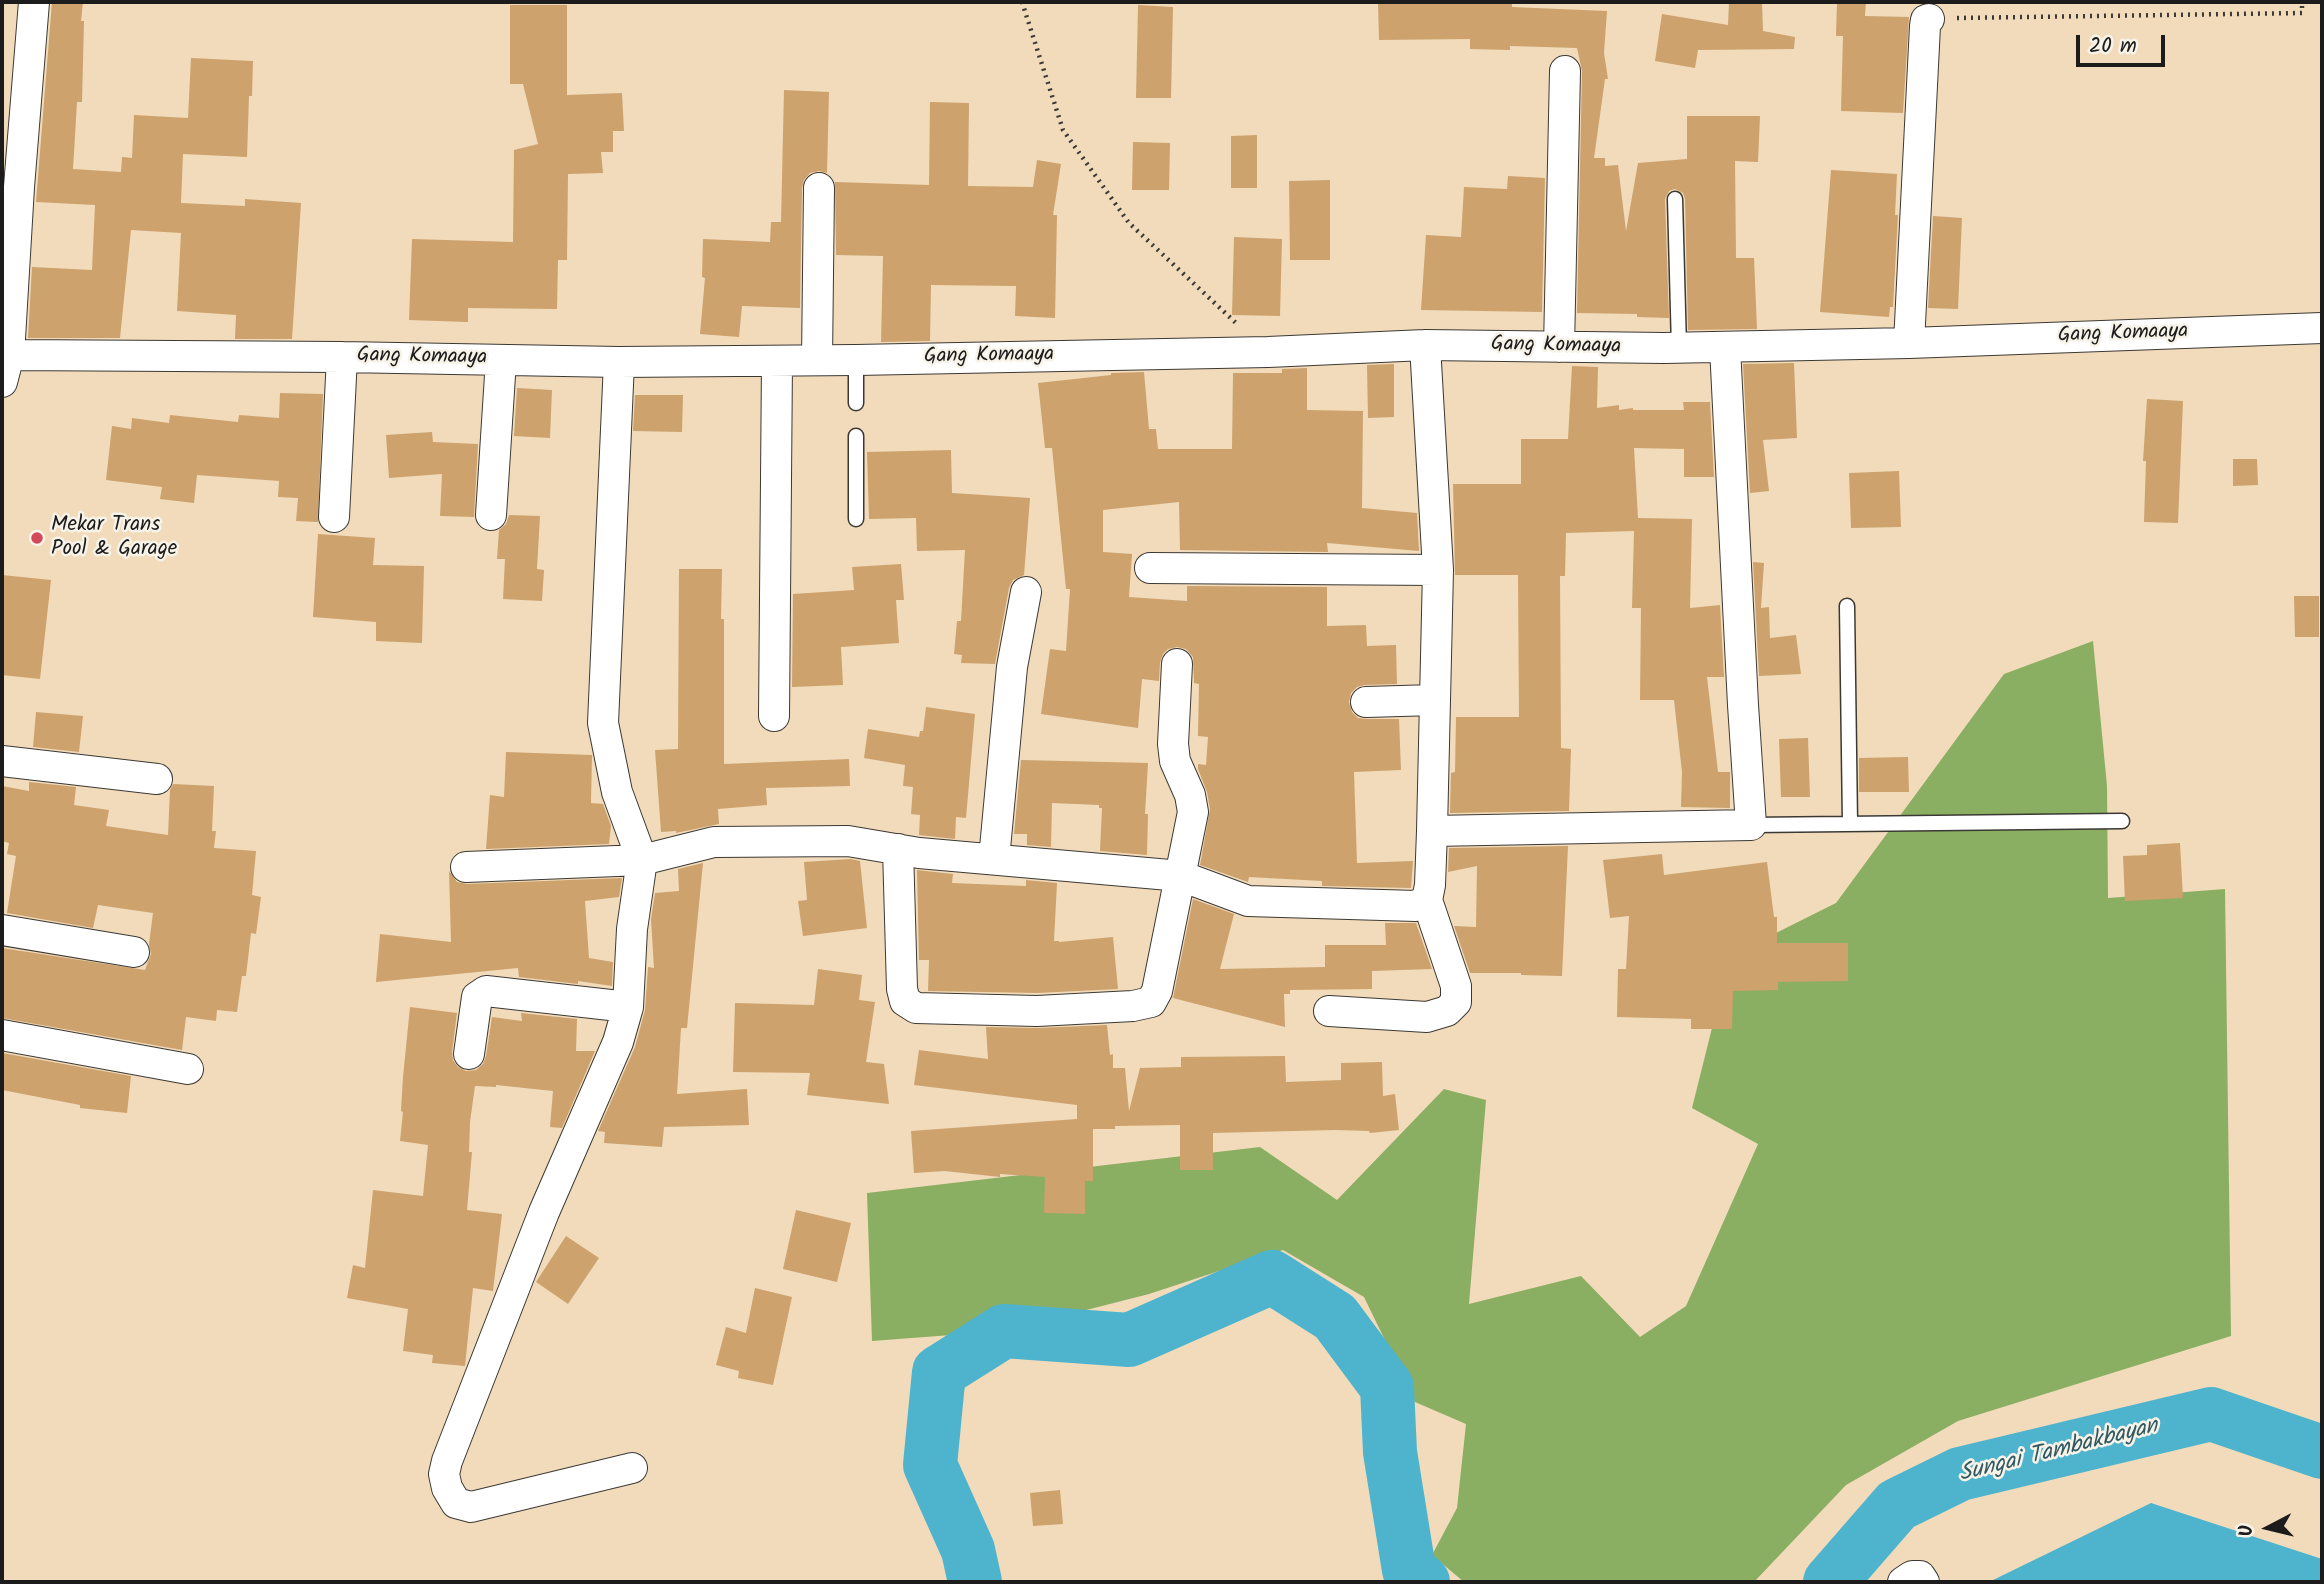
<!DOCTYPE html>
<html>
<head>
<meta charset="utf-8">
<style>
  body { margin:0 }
  #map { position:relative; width:2324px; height:1584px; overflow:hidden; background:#f1dbbb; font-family:Kalam,sans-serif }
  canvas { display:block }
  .frame { position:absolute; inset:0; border:4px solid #1c1c1c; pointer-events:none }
  .north { position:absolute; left:2233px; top:1493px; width:70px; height:70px; -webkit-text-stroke:5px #f7f3e8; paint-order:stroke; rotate:263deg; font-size:19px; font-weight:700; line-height:28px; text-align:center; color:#1c1c1c }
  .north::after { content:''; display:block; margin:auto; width:24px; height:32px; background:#1c1c1c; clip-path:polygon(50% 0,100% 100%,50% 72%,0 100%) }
  .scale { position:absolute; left:2076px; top:35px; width:89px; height:32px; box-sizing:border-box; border:4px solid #1c1c1c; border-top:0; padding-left:9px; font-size:21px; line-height:24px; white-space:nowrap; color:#1c1c1c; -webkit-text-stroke:5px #f7f3e8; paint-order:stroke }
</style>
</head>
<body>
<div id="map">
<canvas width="2324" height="1584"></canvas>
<div class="frame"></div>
<div class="north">U</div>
<div class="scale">20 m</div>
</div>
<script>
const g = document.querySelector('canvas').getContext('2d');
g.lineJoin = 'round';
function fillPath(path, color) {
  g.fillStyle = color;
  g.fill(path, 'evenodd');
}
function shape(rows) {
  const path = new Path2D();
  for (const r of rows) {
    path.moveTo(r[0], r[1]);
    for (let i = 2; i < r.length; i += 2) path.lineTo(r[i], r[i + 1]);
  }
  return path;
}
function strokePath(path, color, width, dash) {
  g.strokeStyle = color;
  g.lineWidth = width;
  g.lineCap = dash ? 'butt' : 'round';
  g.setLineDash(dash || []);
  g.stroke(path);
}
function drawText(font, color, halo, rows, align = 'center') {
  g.font = font + ' Kalam,sans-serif';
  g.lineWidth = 5;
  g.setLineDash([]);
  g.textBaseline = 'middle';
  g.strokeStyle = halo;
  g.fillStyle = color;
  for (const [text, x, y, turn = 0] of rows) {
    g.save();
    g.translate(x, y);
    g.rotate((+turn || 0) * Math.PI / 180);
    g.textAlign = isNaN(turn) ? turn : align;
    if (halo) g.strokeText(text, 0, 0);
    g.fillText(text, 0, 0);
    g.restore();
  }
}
fillPath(shape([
  [2093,641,2107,786,2108,898,2225,889,2231,1336,1958,1421,1846,1485,1754,1582,1464,1582,1432,1555,1457,1508,1466,1424,1415,1402,1364,1297,1283,1250,1149,1294,1004,1331,872,1341,867,1193,1260,1147,1337,1200,1444,1089,1486,1100,1469,1304,1581,1276,1640,1337,1686,1306,1758,1144,1692,1108,1730,956,1836,903,2004,674]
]), '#8aae62');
fillPath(shape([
  [2151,1503,2322,1559,2322,1582,1993,1582,1993,1580]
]), '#4eb4cd');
strokePath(shape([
  [975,1582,968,1550,930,1465,939,1372,1004,1331,1129,1340,1272,1277,1335,1317,1387,1387,1390,1452,1409,1570,1423,1582],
  [1830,1582,1897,1505,1960,1474,2211,1414,2322,1452]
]), '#4eb4cd', 54);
fillPath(shape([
  [52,2,83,2,81,21,84,21,82,102,77,102,73,169,121,172,122,157,132,158,134,115,188,118,191,58,253,61,252,96,249,96,247,157,183,154,181,203,245,206,245,199,301,203,292,339,235,339,236,315,177,311,181,233,131,230,120,338,28,338,32,267,92,270,95,205,36,202],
  [1378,2,1512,2,1512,7,1607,11,1604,53,1608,79,1605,79,1594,158,1605,158,1605,166,1618,165,1626,231,1638,163,1687,159,1687,116,1760,116,1758,162,1735,161,1736,258,1754,258,1757,329,1688,330,1685,199,1683,193,1675,189,1669,191,1665,199,1669,318,1637,317,1637,314,1577,313,1582,71,1577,48,1510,46,1510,50,1470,49,1470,39,1379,40],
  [1729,2,1762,2,1763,31,1795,37,1794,49,1698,50,1695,68,1655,61,1662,14,1728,25],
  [1837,2,1866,2,1865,16,1909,17,1903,113,1841,111,1843,36,1836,36],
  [510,5,567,5,567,95,622,93,624,131,613,131,613,152,601,152,603,173,568,174,567,260,558,260,557,309,468,308,468,322,409,320,412,239,513,242,514,150,538,144,523,84,510,84],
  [1138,5,1173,7,1171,98,1136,98],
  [784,90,829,92,827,173,819,171,810,173,804,180,802,188,800,308,742,306,739,337,700,334,705,278,702,277,703,239,770,242,771,222,781,222],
  [930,102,969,103,968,186,1033,187,1037,160,1061,164,1053,215,1057,215,1055,318,1015,316,1016,286,931,285,930,341,881,342,883,256,836,255,835,182,929,185],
  [1257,135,1257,188,1231,188,1231,136],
  [1133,142,1170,143,1169,190,1132,190],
  [1831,170,1897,174,1895,215,1898,215,1893,307,1890,307,1889,317,1820,312],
  [1508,176,1545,178,1542,312,1421,310,1426,235,1461,237,1464,187,1507,189],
  [1330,180,1330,260,1290,260,1289,181],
  [1933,216,1962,218,1958,309,1928,308],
  [1234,237,1282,239,1280,316,1232,315],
  [1794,363,1797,438,1763,440,1769,491,1750,493,1743,364],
  [1394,364,1394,417,1368,418,1367,365],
  [1572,366,1598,367,1597,408,1619,405,1619,410,1633,408,1633,410,1684,410,1683,402,1710,402,1714,477,1684,477,1684,449,1634,448,1638,518,1692,519,1690,608,1720,605,1724,677,1707,677,1718,772,1730,772,1730,808,1681,807,1682,772,1674,700,1640,700,1641,608,1632,608,1634,531,1566,533,1565,576,1560,576,1561,748,1571,749,1569,811,1450,813,1451,773,1455,772,1456,717,1519,717,1518,575,1455,575,1453,484,1521,484,1521,439,1568,439],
  [1307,368,1307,410,1363,411,1362,508,1417,513,1419,551,1327,543,1328,552,1180,550,1179,502,1103,510,1103,552,1132,554,1129,597,1187,601,1187,586,1327,587,1327,626,1366,625,1367,646,1396,645,1397,684,1365,685,1357,687,1351,693,1349,702,1352,712,1358,718,1367,719,1399,719,1401,770,1354,772,1357,863,1413,861,1411,888,1322,886,1322,881,1249,877,1248,882,1200,865,1210,809,1207,792,1198,769,1198,764,1206,765,1208,737,1198,736,1199,684,1194,683,1193,657,1186,649,1177,647,1168,649,1163,654,1160,663,1159,681,1142,679,1138,728,1041,714,1050,649,1066,651,1070,589,1066,589,1052,448,1045,448,1038,383,1111,375,1111,373,1144,372,1149,429,1156,429,1158,449,1232,449,1233,373,1282,373,1282,369],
  [517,388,552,390,550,438,514,436],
  [280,393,323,394,318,522,296,521,298,498,278,497,279,481,197,475,194,503,160,499,162,487,106,480,112,426,131,429,132,418,169,423,170,415,238,422,239,415,279,418],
  [635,395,683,395,682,432,633,431],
  [2147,399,2183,401,2178,523,2144,522,2146,461,2143,461],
  [432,432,433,442,478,444,474,517,440,516,442,474,389,478,386,435],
  [951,450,952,493,1030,498,1024,575,1013,580,1009,588,995,664,961,663,962,655,954,654,957,621,961,621,965,550,917,551,916,518,869,519,867,452],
  [2233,459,2257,459,2258,485,2233,486],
  [1899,471,1901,527,1851,528,1849,473],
  [509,515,540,516,537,569,544,570,542,601,503,599,505,559,497,559,499,530,506,524],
  [318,534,375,538,373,565,424,566,422,643,376,641,376,622,313,617],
  [1753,562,1764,563,1761,608,1769,607,1770,638,1796,635,1801,674,1759,676],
  [901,564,904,600,896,600,899,643,841,647,843,685,792,687,793,594,854,590,852,567],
  [679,569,722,569,721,619,724,619,724,764,849,759,850,786,766,788,767,805,718,809,719,824,676,833,676,831,661,832,655,750,678,749],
  [2,575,51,580,40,679,2,675],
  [2294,596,2319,596,2319,637,2295,637],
  [926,707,975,714,966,818,956,817,955,839,919,835,920,815,911,814,913,787,903,786,905,765,864,758,868,729,919,737,920,731,923,731],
  [36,712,83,716,79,752,33,747],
  [1808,738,1810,797,1781,797,1779,739],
  [506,752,592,755,591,803,603,804,611,826,609,844,486,849,490,795,504,797],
  [1908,757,1909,792,1859,792,1859,758],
  [1021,760,1148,763,1145,814,1148,814,1147,855,1100,851,1102,808,1099,808,1099,805,1052,803,1051,847,1027,845,1027,834,1014,834],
  [29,782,76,787,74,805,109,810,106,826,168,835,170,790,173,784,214,786,212,831,216,831,214,848,256,851,252,895,261,897,256,934,251,933,246,976,242,976,237,1012,217,1010,216,1021,186,1017,182,1050,2,1018,2,948,145,970,151,954,149,944,153,913,98,905,93,928,7,913,16,856,7,854,9,843,2,841,2,786,29,791],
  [2180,843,2183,898,2125,901,2123,856,2147,855,2147,845],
  [1568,846,1562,976,1521,975,1521,973,1470,973,1454,926,1476,927,1477,866,1448,872,1449,848],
  [1662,854,1664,875,1767,862,1774,917,1777,917,1777,943,1848,943,1848,981,1778,982,1778,990,1733,991,1732,1029,1691,1029,1691,1019,1617,1017,1618,969,1626,969,1629,916,1610,918,1603,860],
  [851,859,860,861,867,928,803,936,798,901,807,900,804,862],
  [703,863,687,1028,681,1028,677,1094,747,1089,749,1125,664,1127,662,1147,604,1143,605,1132,598,1131,635,1047,645,1010,648,967,654,968,651,919,655,893,679,891,678,869],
  [917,870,953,874,952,883,1026,886,1026,880,1057,883,1054,941,1059,941,1059,942,1113,937,1118,989,1037,993,928,991,929,960,919,960],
  [449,871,457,882,467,884,622,878,619,897,585,901,589,958,613,962,612,986,578,981,578,984,519,977,518,968,376,982,380,934,451,942],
  [1193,899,1234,914,1220,969,1325,967,1325,945,1386,945,1385,923,1416,923,1432,969,1372,971,1372,989,1290,990,1290,994,1284,994,1285,1027,1173,998],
  [818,969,862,975,859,1000,875,1002,866,1062,884,1064,889,1104,807,1095,810,1073,733,1072,735,1003,814,1005],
  [410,1007,457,1013,452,1052,453,1060,458,1067,466,1071,476,1070,483,1064,486,1056,492,1017,522,1021,521,1013,577,1019,576,1051,595,1051,562,1128,550,1127,553,1091,496,1085,496,1087,475,1086,470,1122,469,1152,472,1152,467,1210,502,1214,493,1291,473,1288,465,1366,432,1363,433,1355,403,1351,408,1309,347,1298,353,1265,365,1268,373,1190,423,1196,428,1145,400,1141,403,1112,401,1111,403,1077],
  [1107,1025,1110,1055,1113,1054,1113,1068,1125,1068,1129,1111,1140,1068,1181,1067,1181,1057,1285,1056,1286,1082,1341,1080,1341,1063,1382,1062,1383,1096,1395,1094,1399,1130,1370,1133,1369,1131,1335,1130,1213,1133,1213,1170,1180,1170,1180,1125,1115,1126,1115,1129,1093,1129,1093,1181,1085,1181,1085,1214,1044,1213,1045,1177,1000,1174,1000,1177,945,1171,914,1173,911,1131,1077,1119,1077,1105,914,1085,919,1050,988,1059,986,1027,1038,1028],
  [2,1053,131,1076,127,1113,80,1108,80,1105,2,1090],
  [796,1210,851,1223,837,1282,783,1269],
  [566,1236,599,1258,568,1304,536,1282],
  [755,1288,792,1297,773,1385,738,1378,739,1371,716,1365,726,1327,746,1333],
  [1060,1490,1063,1524,1033,1526,1030,1493]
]), '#cda26d');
const lane = shape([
  [1675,199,1679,348],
  [856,360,856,403],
  [856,519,856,436],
  [1847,606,1850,824],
  [1751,825,2122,821]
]);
const street = shape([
  [1909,343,1925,26,1926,20,1929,19],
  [1559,347,1565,71],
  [9,355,342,357,619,362,856,360,1268,352,1425,345,1664,348,1909,343,2322,328],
  [817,360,819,188],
  [2,382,9,355,19,187,34,2],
  [491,515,501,360],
  [334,517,342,357],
  [1150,568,1438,570],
  [1366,702,1435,700],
  [774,716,777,361],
  [2,761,157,779],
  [1432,831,1751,825,1743,705,1725,347],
  [898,849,902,989,905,1001,916,1008,1037,1011,1133,1006,1151,1002,1157,991,1193,812,1190,795,1175,761,1173,744,1177,664],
  [994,859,1012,667,1026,592],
  [466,867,642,860,617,792,603,723,619,362],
  [2,930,134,952],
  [1329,1011,1427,1017,1447,1011,1456,1002,1456,986,1427,900],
  [2,1035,188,1069],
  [469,1054,477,997,486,991,628,1007],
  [632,1468,471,1507,456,1503,447,1488,444,1474,447,1461,544,1212,618,1042,628,1007,632,929,642,860,714,842,848,841,919,853,1181,876,1248,901,1416,906,1427,900,1430,885,1432,831,1438,570,1425,345],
  [1903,1582,1912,1576,1920,1576,1924,1582]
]);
strokePath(lane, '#3c3934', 17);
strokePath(street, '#3c3934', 32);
strokePath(shape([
  [1022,2,1063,130,1129,223,1236,323],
  [1957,18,2302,13,2302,2]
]), '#3c3934', 4.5, [2, 5]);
strokePath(lane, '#fff', 14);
strokePath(street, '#fff', 30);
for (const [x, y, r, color] of [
  [37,538,7,"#d1495b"]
]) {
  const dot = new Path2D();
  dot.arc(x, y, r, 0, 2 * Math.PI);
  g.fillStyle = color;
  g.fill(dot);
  strokePath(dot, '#f7f3e8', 2.5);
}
drawText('21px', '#1c1c1c', '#f7f3e8', [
  ["Gang Komaaya",2123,335,-2],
  ["Gang Komaaya",1556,347,1],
  ["Gang Komaaya",989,357,-1],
  ["Gang Komaaya",422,358,1]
]);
drawText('21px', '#1c1c1c', '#f7f3e8', [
  ["Mekar Trans",51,526],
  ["Pool & Garage",51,550]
], 'left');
drawText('italic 23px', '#305963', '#f7f3e8', [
  ["Sungai Tambakbayan",2059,1452,-14]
]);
</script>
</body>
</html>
